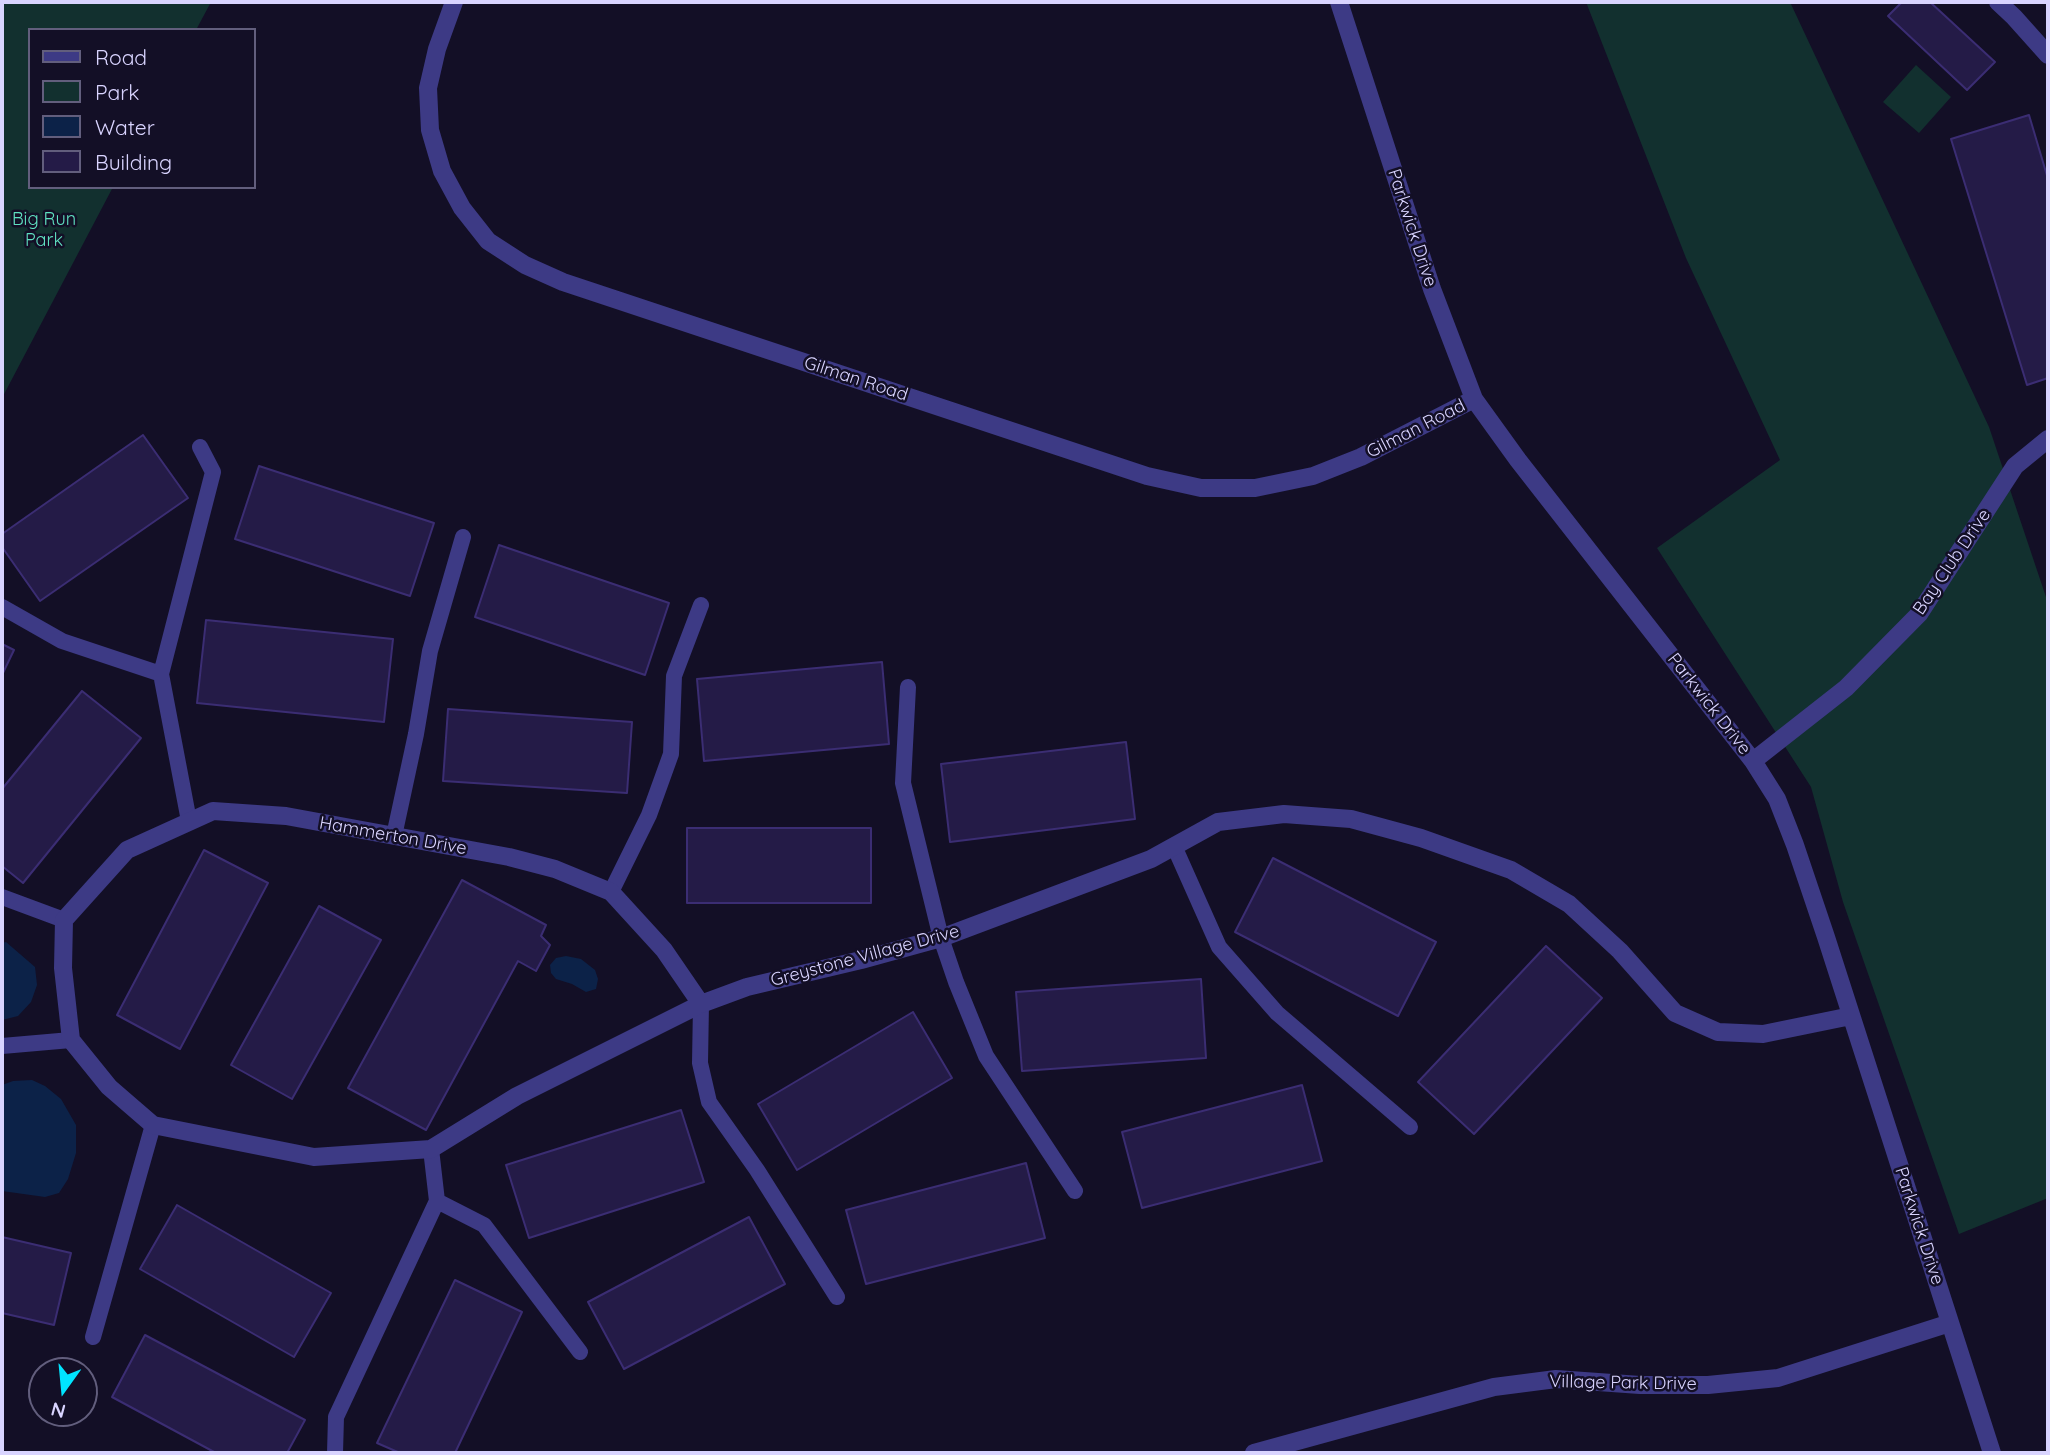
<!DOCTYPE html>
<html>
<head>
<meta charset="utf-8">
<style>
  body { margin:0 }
  #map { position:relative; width:2050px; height:1455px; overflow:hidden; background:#130f26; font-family:Quicksand,sans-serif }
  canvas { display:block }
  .frame { position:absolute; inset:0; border:4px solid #d9d4ff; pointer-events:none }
  .legend { position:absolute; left:28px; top:28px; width:228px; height:161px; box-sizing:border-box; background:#130f26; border:2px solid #625e7d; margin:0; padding:9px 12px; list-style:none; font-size:21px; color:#d9d4ff }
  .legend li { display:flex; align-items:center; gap:14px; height:35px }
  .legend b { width:35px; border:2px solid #625e7d }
  .north { position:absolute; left:28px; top:1357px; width:70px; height:70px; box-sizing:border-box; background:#130f26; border:2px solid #625e7d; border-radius:50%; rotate:195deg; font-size:19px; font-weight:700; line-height:28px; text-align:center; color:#d9d4ff }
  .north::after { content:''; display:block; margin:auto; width:24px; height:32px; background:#00e5ff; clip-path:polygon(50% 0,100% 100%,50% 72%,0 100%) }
</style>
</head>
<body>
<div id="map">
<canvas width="2050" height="1455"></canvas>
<div class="frame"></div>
<ul class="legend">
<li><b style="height:9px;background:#3d3a85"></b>Road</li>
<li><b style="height:19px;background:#12302f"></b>Park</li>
<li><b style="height:19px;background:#0c2248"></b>Water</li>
<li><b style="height:19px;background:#241b47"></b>Building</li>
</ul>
<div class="north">N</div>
</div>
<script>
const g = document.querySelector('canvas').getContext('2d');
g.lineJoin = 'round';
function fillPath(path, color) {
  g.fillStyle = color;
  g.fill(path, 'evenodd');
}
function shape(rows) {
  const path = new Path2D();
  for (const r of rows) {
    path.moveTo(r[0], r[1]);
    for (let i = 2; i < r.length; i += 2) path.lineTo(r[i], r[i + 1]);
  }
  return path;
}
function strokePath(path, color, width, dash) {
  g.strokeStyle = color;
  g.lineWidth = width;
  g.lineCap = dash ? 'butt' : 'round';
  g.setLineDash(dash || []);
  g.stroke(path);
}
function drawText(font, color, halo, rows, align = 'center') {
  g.font = font + ' Quicksand,sans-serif';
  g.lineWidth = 5;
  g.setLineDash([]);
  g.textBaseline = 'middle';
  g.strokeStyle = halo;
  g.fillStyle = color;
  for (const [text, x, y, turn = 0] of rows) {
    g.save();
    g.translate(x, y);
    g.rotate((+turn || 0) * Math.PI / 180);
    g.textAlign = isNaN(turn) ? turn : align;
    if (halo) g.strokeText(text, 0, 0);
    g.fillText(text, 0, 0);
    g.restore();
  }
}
fillPath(shape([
  [2,2,211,2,196,30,30,30,30,187,113,187,2,398],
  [1586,2,1790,2,1989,427,2048,603,2048,1198,1959,1234,1843,902,1811,787,1657,548,1780,460,1686,258],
  [1916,65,1951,97,1919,133,1883,102]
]), '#12302f');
fillPath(shape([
  [6,942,35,967,37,985,31,1002,18,1016,2,1020,2,943],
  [566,956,581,959,595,970,598,979,596,989,586,992,572,984,556,979,551,973,550,965,556,958],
  [32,1080,45,1086,61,1099,76,1125,76,1153,68,1179,59,1193,45,1197,2,1191,2,1085,13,1081]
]), '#0c2248');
const building = shape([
  [1902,2,1930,2,1995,62,1967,90,1888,16,1902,2],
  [2029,115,2048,179,2048,378,2027,385,1951,139,2029,115],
  [143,435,188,498,40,601,2,547,2,534,143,435],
  [259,466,434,523,410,596,235,539,259,466],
  [499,545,669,603,645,675,475,617,499,545],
  [206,620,393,639,384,722,197,703,206,620],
  [2,644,14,650,2,675,2,644],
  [882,662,889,744,704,761,697,679,882,662],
  [82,691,141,738,23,883,2,866,2,789,82,691],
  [448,709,632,722,627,793,443,781,448,709],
  [1126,742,1135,819,950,842,941,764,1126,742],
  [687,828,871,828,871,903,687,903,687,828],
  [204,850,268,883,180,1049,117,1015,204,850],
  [1273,858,1436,942,1398,1016,1235,932,1273,858],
  [462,880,546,925,541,936,550,945,536,971,518,961,426,1130,348,1088,462,880],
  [319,906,381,940,292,1099,231,1065,319,906],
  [1546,946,1602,998,1474,1134,1418,1082,1546,946],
  [1201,979,1206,1058,1022,1071,1016,992,1201,979],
  [913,1012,952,1078,797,1170,758,1104,913,1012],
  [1302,1085,1322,1161,1142,1208,1122,1132,1302,1085],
  [681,1110,704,1182,529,1238,506,1165,681,1110],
  [1026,1163,1045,1238,866,1284,846,1210,1026,1163],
  [177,1205,331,1293,294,1357,140,1269,177,1205],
  [749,1217,785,1284,624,1369,588,1302,749,1217],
  [2,1237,71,1253,54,1325,2,1313,2,1237],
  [455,1280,522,1312,455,1453,400,1453,377,1443,455,1280],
  [145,1335,305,1420,287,1453,216,1453,112,1397,145,1335]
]);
fillPath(building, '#241b47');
strokePath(building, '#3b2d73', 2);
strokePath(shape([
  [2,607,62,641,161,674],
  [908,687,903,783,941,938,956,982,986,1056,1075,1191],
  [189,821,161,674,213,472,200,447],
  [394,836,416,734,430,651,463,537],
  [1174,846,1219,947,1277,1013,1410,1127],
  [611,892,649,815,671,754,674,676,701,605],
  [2,897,64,920],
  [701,1004,700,1063,709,1102,757,1170,837,1297],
  [2,1046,71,1040],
  [437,1201,484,1225,580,1352],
  [93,1337,153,1125],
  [335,1453,336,1417,437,1201,431,1149]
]), '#3d3a85', 16);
strokePath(shape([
  [454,2,437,49,428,88,430,130,442,171,462,208,488,241,525,265,563,282,1147,476,1201,488,1255,488,1313,476,1361,457,1474,399],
  [1339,2,1432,289,1474,399,1518,460,1753,761,1777,799,1795,845,1826,937,1992,1453],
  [1998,2,2014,17,2048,55],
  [1753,761,1846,688,1919,614,2015,466,2048,439],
  [701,1004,664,950,611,892,555,869,509,857,286,816,213,811,127,850,64,920,63,968,71,1040,109,1087,153,1125,314,1157,431,1149,517,1096,701,1004,747,987,861,960,941,938,1151,859,1218,822,1284,814,1351,819,1421,838,1511,870,1569,904,1620,951,1675,1013,1718,1032,1763,1034,1851,1016],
  [1254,1453,1494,1387,1556,1379,1640,1385,1708,1385,1778,1378,1950,1323]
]), '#3d3a85', 18);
drawText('18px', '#5fe0c0', '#130f26', [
  ["Big Run",44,220],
  ["Park",44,241]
]);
drawText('18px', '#d9d4ff', '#130f26', [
  ["Parkwick Drive",1412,228,72],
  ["Gilman Road",856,379,18],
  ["Gilman Road",1416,429,-27],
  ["Bay Club Drive",1952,562,-56],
  ["Parkwick Drive",1709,704,52],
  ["Hammerton Drive",393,836,10],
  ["Greystone Village Drive",865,956,-15],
  ["Parkwick Drive",1919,1226,72],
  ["Village Park Drive",1623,1383,1]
]);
</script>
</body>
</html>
